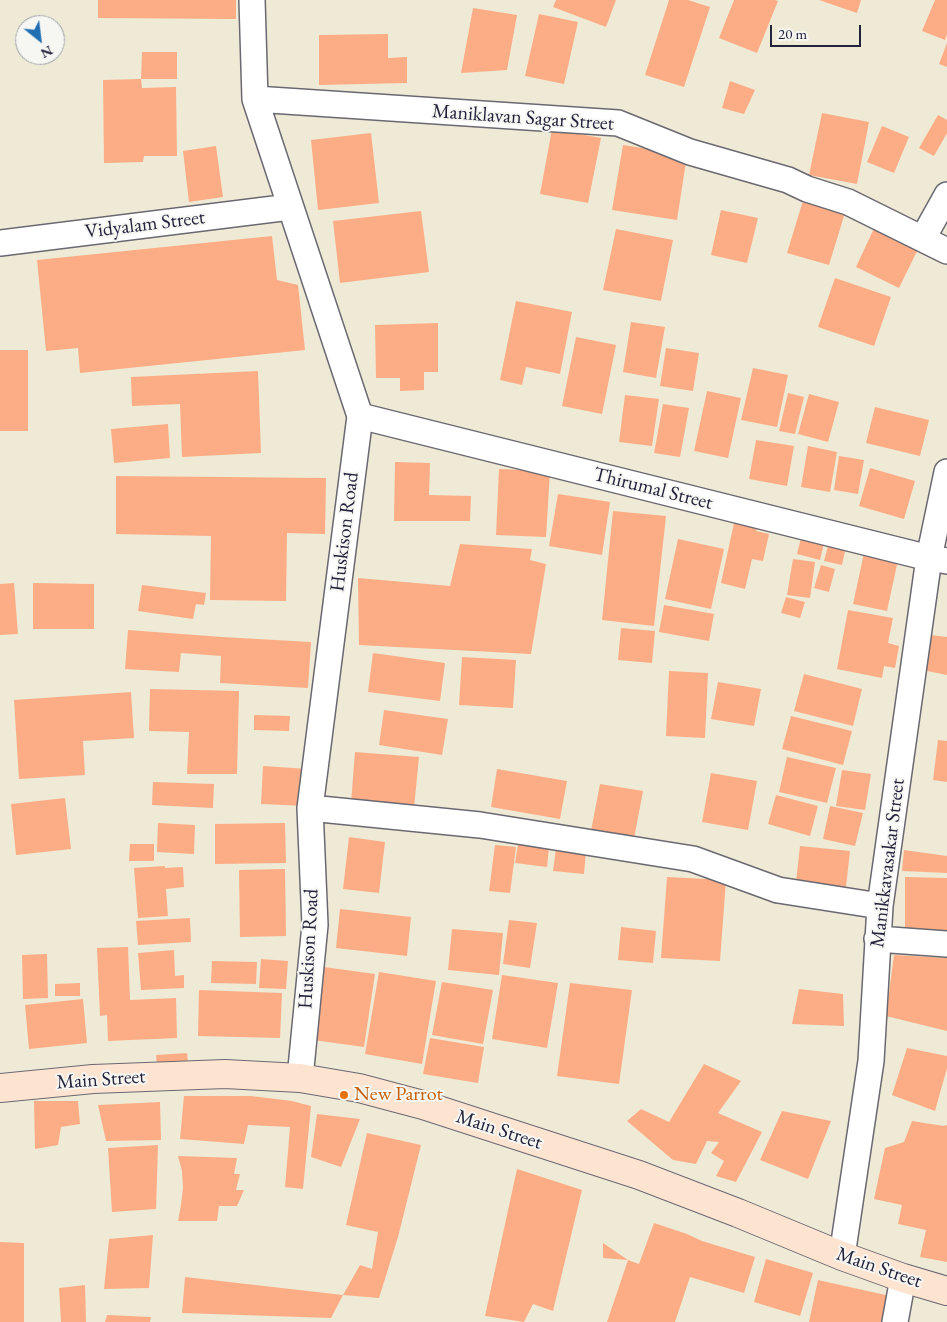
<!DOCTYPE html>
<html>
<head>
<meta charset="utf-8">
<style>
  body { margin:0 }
  #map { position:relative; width:947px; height:1322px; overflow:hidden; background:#efead6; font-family:"EB Garamond",serif }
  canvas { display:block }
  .north { position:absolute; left:15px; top:15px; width:50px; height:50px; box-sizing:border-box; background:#f6f6f2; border:1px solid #a1a1a9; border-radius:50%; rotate:151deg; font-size:14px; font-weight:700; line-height:20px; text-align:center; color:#22223b }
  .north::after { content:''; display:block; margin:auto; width:18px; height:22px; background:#1f6fb2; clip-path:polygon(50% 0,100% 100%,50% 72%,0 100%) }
  .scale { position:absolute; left:770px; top:25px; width:91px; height:22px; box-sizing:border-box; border:2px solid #22223b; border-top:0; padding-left:6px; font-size:15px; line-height:18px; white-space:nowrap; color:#22223b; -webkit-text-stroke:4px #f6f6f2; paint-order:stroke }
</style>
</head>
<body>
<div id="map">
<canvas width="947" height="1322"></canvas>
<div class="north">N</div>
<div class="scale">20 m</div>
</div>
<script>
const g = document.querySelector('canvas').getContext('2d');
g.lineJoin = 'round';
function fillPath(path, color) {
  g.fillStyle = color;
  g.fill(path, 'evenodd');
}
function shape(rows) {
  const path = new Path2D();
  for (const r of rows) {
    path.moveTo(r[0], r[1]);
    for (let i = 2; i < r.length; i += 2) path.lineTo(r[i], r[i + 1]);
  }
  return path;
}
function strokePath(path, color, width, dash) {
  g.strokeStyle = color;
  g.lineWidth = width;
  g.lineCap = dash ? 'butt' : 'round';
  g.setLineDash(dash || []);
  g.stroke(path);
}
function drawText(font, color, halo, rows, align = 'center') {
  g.font = font + ' "EB Garamond",serif';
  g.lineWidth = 4;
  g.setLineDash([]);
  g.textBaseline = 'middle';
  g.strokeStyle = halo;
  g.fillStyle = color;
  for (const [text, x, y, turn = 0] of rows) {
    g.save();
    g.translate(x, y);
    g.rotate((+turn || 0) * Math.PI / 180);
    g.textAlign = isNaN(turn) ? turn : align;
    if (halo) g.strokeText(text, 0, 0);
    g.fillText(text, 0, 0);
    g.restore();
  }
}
fillPath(shape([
  [98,0,236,0,236,19,98,18],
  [556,0,616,0,606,27,553,7],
  [669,0,688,0,710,7,684,87,645,75],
  [734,0,775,0,778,1,757,53,719,38],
  [819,0,861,0,857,13],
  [935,0,947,0,947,34,945,40,922,31],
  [473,8,517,15,507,70,461,73],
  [539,14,578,22,564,84,525,76],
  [388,34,388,58,407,57,407,83,319,85,319,35],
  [947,43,947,67,939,64],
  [142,52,177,52,177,79,141,79],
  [141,79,142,88,176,87,177,156,144,156,143,162,104,163,103,80],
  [730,81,755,90,744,114,722,108],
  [822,113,869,122,857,184,809,175],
  [938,115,947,120,947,133,934,156,919,148],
  [882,126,909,137,894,173,867,162],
  [552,129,601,138,588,203,540,194],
  [371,133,379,203,318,210,311,140],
  [623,145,687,155,677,220,612,210],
  [216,146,223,197,189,202,183,151],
  [805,194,847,206,829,265,787,253],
  [721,210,758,218,747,263,711,255],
  [421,211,429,272,340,283,333,221],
  [877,222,921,243,899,288,856,267],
  [616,229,673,240,661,301,603,290],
  [272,236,277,280,298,285,305,350,80,373,78,348,46,351,37,260],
  [835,278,891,297,874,346,818,327],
  [516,301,572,312,560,374,526,367,522,385,500,380],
  [631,322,665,327,656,378,623,372],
  [438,323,438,372,424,372,424,390,400,391,400,378,376,378,375,325],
  [576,337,616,345,602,414,562,406],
  [666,348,699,353,693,391,660,386],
  [0,350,28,350,28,431,0,431],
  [753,368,788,375,777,427,741,420],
  [258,371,261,453,182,457,180,404,132,406,131,377],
  [707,391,741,398,728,458,694,451],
  [788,393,804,397,795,434,779,431],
  [809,394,839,402,828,442,798,434],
  [625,395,659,399,652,446,619,442],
  [663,404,689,408,680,457,654,453],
  [875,407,929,420,920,456,866,443],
  [168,424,170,458,114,463,111,429],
  [756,440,794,446,787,486,749,479],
  [808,446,837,452,830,492,801,487],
  [839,456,864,460,858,494,834,490],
  [395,462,430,463,429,495,471,496,470,521,394,521],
  [870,468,915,481,904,519,859,506],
  [499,469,550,471,546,537,496,535],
  [116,476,326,478,325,534,287,533,286,601,210,600,211,536,116,534],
  [558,494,610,502,602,555,549,546],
  [613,511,666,516,654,626,602,620],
  [734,523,757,528,756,531,769,534,763,561,752,559,745,589,721,583],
  [803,530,826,535,820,560,797,554],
  [830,538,847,542,842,565,824,561],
  [678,539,724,549,711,609,665,599],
  [460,544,532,549,530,560,546,564,531,654,359,645,358,578,450,586],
  [864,553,898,560,887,611,853,604],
  [793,559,815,562,810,598,787,595],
  [821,565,835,569,829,592,814,588],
  [14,583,18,634,0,635,0,584],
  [33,583,94,584,94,629,33,629],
  [142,585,206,593,204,605,196,604,193,619,138,611],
  [786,597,805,602,800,618,781,613],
  [664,605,714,614,709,641,659,632],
  [848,610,893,618,888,643,899,646,895,668,884,666,882,678,837,669],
  [621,628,655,631,652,663,618,660],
  [128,630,222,637,311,642,308,688,220,683,221,656,181,653,179,672,125,669],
  [923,634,947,637,947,675,917,669],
  [373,653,445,663,440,701,368,692],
  [462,657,516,660,513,708,459,705],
  [669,671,708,673,705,738,666,736],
  [804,674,862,689,853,726,794,711],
  [718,682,761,689,754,726,711,719],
  [150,689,239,691,237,774,187,774,189,732,149,731],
  [131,692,134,738,83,741,85,775,19,779,14,700],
  [384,710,448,719,442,755,379,745],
  [254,715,290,716,289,731,254,730],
  [791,716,852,731,843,765,782,749],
  [938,740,947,741,947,782,933,780],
  [355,752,419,757,414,808,351,803],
  [787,757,836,768,827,803,779,792],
  [263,766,308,769,306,806,261,804],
  [497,769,567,781,560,819,491,807],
  [842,770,871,774,865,810,836,806],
  [711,773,757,781,748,830,702,822],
  [153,782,214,784,213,808,152,805],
  [600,784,643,791,633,844,590,836],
  [776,795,818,806,810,836,768,824],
  [65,798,71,849,16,855,11,804],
  [830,806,863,813,855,846,823,839],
  [158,823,195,825,194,854,157,852],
  [285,823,286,863,215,864,215,824],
  [349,837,385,842,379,893,343,889],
  [130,844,154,844,154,861,129,861],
  [518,844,549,847,547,867,515,863],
  [495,845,516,847,510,893,489,891],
  [800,846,850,851,846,887,796,882],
  [556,848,586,851,584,874,553,871],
  [904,850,947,856,947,873,902,871],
  [165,866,165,868,183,867,184,887,166,889,168,916,138,918,134,868],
  [285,869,286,936,240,937,239,870],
  [667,877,726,880,720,961,661,958],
  [905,877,947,878,947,934,905,934],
  [340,909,411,917,407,956,336,948],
  [190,918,191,942,138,945,136,921],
  [509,920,537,923,530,968,503,964],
  [621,927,656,931,653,963,618,960],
  [452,929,503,933,499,975,448,970],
  [128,947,130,1000,176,998,177,1038,108,1041,107,1015,100,1016,97,948],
  [174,950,175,976,184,975,184,988,141,990,138,953],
  [47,954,48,998,23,999,22,955],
  [894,955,947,958,947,1031,886,1016],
  [261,959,288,961,286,989,259,988],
  [212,961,257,962,256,984,211,983],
  [324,967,375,974,364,1047,313,1040],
  [379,972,436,981,422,1064,365,1054],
  [502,975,558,983,547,1048,492,1039],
  [442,982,493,990,483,1044,432,1035],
  [80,983,80,996,55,996,55,984],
  [570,983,632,990,619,1084,557,1076],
  [799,989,843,994,844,1026,792,1024],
  [199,990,282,993,280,1038,198,1036],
  [83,999,87,1043,29,1049,25,1005],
  [430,1038,484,1047,478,1083,423,1074],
  [907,1048,947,1056,947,1068,935,1111,892,1095],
  [187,1053,188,1063,157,1065,156,1055],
  [704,1064,741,1081,718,1113,762,1132,736,1182,716,1176,724,1161,711,1153,719,1142,707,1141,696,1164,673,1160,627,1121,641,1109,669,1122],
  [184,1096,251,1096,292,1101,311,1106,303,1189,285,1187,290,1127,248,1125,244,1144,180,1139],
  [34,1101,78,1101,80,1124,61,1127,58,1145,35,1149],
  [160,1102,161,1140,106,1141,98,1105],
  [782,1111,831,1121,808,1179,760,1160],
  [317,1114,360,1119,341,1167,311,1157],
  [912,1121,944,1126,947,1125,947,1262,920,1257,926,1230,898,1224,902,1205,874,1199,885,1148,904,1142],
  [367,1133,421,1145,398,1237,379,1298,343,1295,360,1265,372,1269,378,1232,346,1225],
  [158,1145,156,1209,112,1212,108,1148],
  [178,1156,237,1158,234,1174,240,1174,236,1190,244,1190,237,1206,219,1206,217,1221,178,1221,181,1205,183,1188,182,1171],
  [517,1169,582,1190,553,1311,533,1304,524,1322,485,1316],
  [654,1223,687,1234,702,1241,755,1257,744,1293,690,1277,675,1322,607,1322,628,1260,603,1258,603,1243,628,1260,639,1264],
  [153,1235,149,1288,104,1289,109,1239],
  [0,1242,24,1243,24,1322,0,1322],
  [766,1259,813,1273,800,1316,754,1302],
  [185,1277,343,1295,331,1318,182,1313],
  [818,1280,890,1296,884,1322,809,1322],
  [85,1285,86,1322,61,1322,59,1288],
  [107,1315,151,1317,150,1322,105,1322]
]), '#fdad85');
const street = shape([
  [252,0,255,99,360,416,310,808,315,925,300,1078],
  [255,99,618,123,690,152,788,180,807,189,848,202,947,251],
  [923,238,947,195],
  [0,243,290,207],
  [360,416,929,558,947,561],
  [310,808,480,825,693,859,778,890,880,906],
  [877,939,947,944],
  [842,1256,871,1061,880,906,929,558,947,472],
  [895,1322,903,1278]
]);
const secondary = shape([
  [0,1088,93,1079,225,1074,300,1078,359,1088,423,1105,639,1175,738,1213,842,1256,903,1278,947,1291]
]);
strokePath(street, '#6a6871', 28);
strokePath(secondary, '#6a6871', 30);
strokePath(street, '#fff', 25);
strokePath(secondary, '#fde4d1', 28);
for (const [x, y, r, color] of [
  [344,1095,5,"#e8710a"]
]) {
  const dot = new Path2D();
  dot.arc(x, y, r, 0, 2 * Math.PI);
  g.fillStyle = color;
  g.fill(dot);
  strokePath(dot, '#f6f6f2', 2);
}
drawText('20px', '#22223b', '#f6f6f2', [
  ["Maniklavan Sagar Street",523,118,4],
  ["Vidyalam Street",145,225,-7],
  ["Thirumal Street",653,489,14],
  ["Huskison Road",345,532,-83],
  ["Manikkavasakar Street",888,863,-83],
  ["Huskison Road",309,949,-87],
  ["Main Street",101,1080,-4],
  ["Main Street",499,1130,18],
  ["Main Street",879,1268,19]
]);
drawText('20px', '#c56008', '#f6f6f2', [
  ["New Parrot",354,1095]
], 'left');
</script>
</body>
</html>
